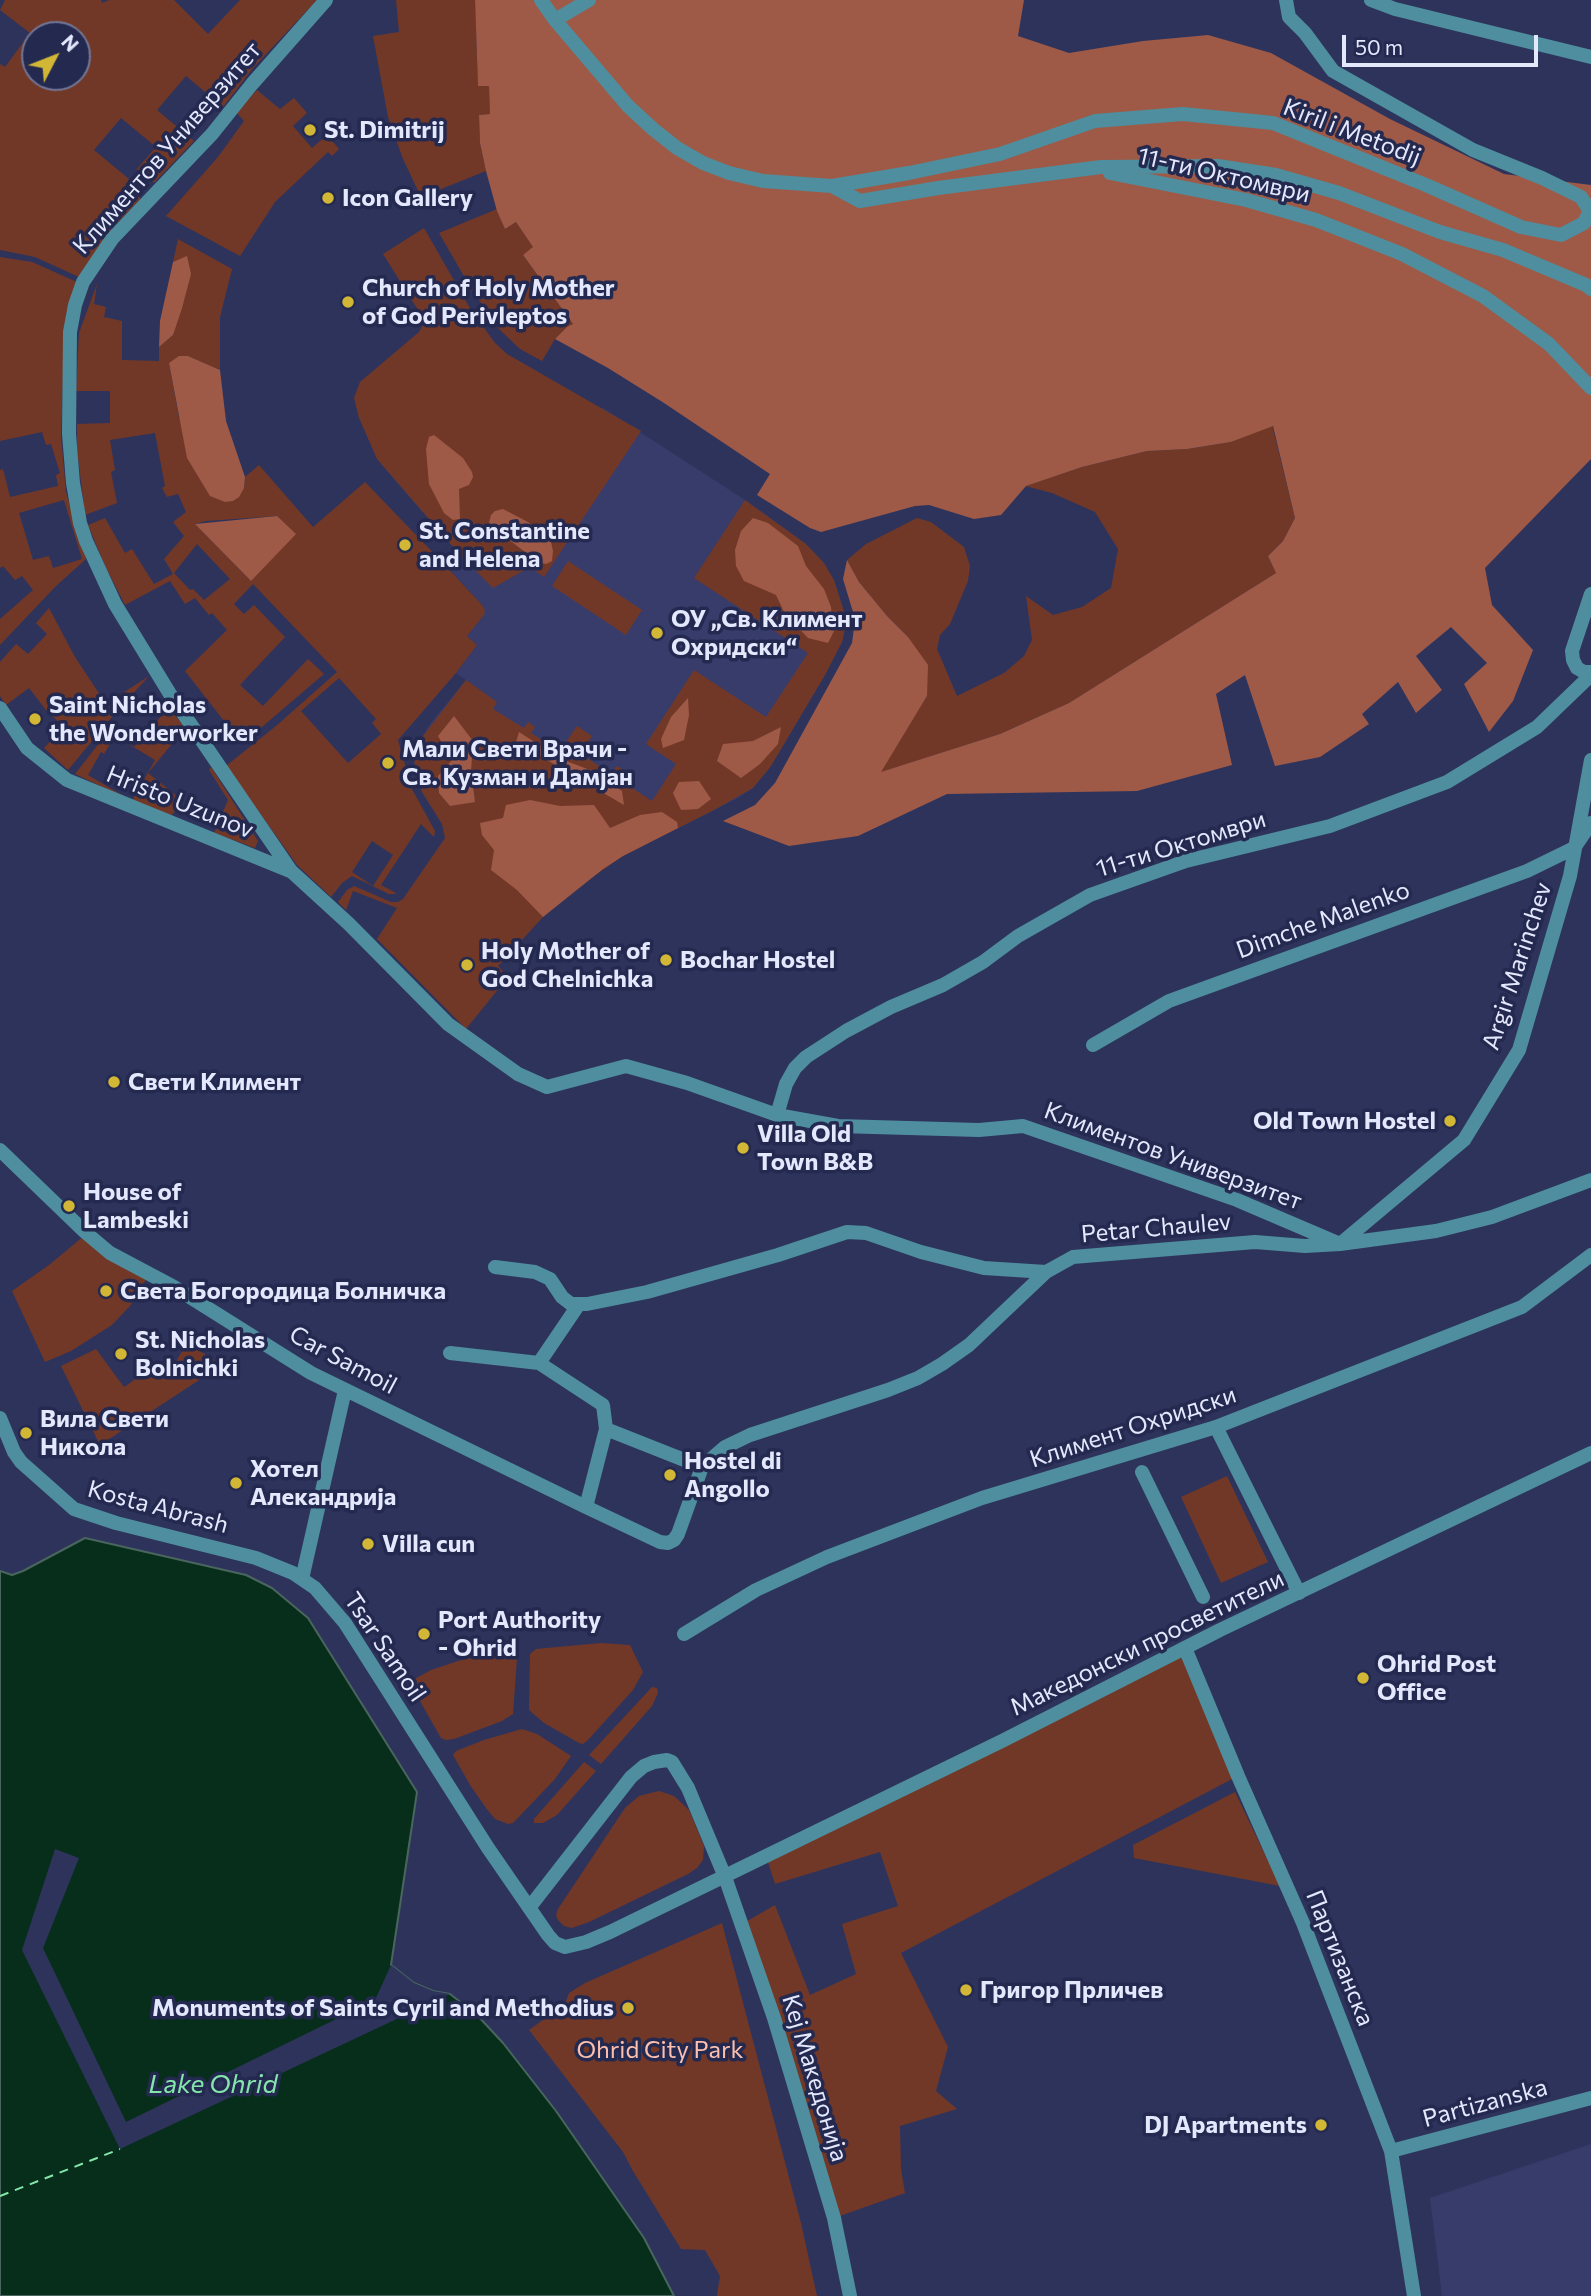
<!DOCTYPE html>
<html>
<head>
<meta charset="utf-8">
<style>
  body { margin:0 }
  #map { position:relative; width:1591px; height:2296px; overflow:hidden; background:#2e335c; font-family:Commissioner,sans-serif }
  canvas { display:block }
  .north { position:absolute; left:21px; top:21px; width:70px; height:70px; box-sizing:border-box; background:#242950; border:2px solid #717595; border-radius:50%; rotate:48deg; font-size:19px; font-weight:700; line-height:28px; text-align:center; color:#e4e8fd }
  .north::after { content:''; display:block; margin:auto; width:24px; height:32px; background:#d2b635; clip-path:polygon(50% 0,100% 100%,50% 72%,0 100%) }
  .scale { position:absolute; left:1342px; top:35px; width:196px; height:32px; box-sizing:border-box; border:4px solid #e4e8fd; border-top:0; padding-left:9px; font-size:21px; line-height:24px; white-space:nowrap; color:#e4e8fd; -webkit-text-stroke:5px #242950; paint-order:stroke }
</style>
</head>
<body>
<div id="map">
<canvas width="1591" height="2296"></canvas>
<div class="north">N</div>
<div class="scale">50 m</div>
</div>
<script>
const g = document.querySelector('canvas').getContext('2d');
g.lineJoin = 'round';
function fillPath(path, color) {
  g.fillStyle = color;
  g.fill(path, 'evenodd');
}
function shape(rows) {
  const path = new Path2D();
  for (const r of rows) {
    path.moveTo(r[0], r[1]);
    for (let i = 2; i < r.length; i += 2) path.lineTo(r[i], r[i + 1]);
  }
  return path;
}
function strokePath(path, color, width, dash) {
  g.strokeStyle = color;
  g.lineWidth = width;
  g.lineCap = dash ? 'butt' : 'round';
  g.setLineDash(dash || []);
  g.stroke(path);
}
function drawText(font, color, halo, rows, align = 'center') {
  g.font = font + ' Commissioner,sans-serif';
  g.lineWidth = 7;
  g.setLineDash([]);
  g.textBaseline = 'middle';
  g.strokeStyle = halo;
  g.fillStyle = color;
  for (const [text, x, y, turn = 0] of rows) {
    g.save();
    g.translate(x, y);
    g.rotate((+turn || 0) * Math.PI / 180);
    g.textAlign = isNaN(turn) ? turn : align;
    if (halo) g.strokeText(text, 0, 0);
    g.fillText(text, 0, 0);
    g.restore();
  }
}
fillPath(shape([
  [603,408,745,500,806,544,824,563,837,588,845,615,845,629,842,642,825,675,771,766,753,788,738,798,623,856,584,883,543,917,445,838,442,824,422,792,417,778,414,759,416,747,430,724,466,680,456,673,477,645,467,636,483,616,482,605,448,568,460,555,381,464],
  [1591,2144,1591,2296,1442,2296,1430,2198]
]), '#373c6b');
fillPath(shape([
  [5,0,101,0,102,3,109,0,174,0,208,34,240,0,317,0,253,68,223,107,186,76,157,110,194,141,154,183,137,169,156,147,121,118,94,150,129,179,125,185,141,199,115,225,79,277,35,257,0,250,0,64,5,67,30,33,0,10],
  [35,35,77,35,77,77,35,77],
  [396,0,475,0,478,86,489,86,490,114,479,115,480,143,486,171,421,197,403,159,388,117,373,36,399,32],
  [257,90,280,109,294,98,307,113,293,126,312,148,327,135,339,149,332,156,328,152,275,202,240,256,166,216,218,157,244,121,236,112],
  [497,209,505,229,516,222,534,248,523,255,573,324,555,339,542,361,520,349,499,329,472,290,439,233],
  [424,228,471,310,495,343,507,354,641,431,544,577,530,567,493,588,461,556,377,459,359,418,354,398,360,382,419,332,424,323,423,318,383,254],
  [178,239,232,269,220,317,220,370,188,356,169,363,179,418,244,488,245,477,259,465,313,527,365,482,444,564,482,605,485,610,484,615,467,636,477,645,456,673,398,740,412,789,435,831,434,837,421,824,381,885,396,893,395,894,389,894,352,876,342,883,331,897,297,865,226,766,276,726,337,672,253,584,234,604,244,614,254,605,285,637,240,685,263,706,308,659,324,674,242,744,185,671,227,630,212,613,209,615,195,598,185,604,170,581,125,605,105,566,88,525,105,518,125,553,132,549,154,584,173,574,164,559,184,536,173,522,186,512,178,494,167,497,162,488,165,486,155,433,110,440,115,470,111,472,117,503,85,515,77,449,77,424,110,423,110,391,76,391,79,333,97,284,94,304,106,307,104,317,122,321,122,360,159,361,159,347,173,335,187,257,173,262],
  [277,516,251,581,195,524,206,521],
  [197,544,230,579,204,600,193,589,190,590,174,573],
  [339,678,376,719,372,723,381,734,348,763,301,711],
  [372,841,393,855,373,886,352,872],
  [0,257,32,262,77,282,65,322,61,436,66,492,86,559,56,586,0,645,0,619,33,590,22,576,15,580,3,566,0,568,0,470,3,469,10,497,58,486,56,475,60,473,51,444,46,445,42,432,0,441],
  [64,500,82,559,53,568,49,556,33,560,19,513],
  [1272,425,1295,518,1283,541,1268,556,1276,573,1069,703,1000,734,879,773,927,696,908,637,887,616,859,582,847,560,866,544,917,518,931,522,964,547,970,566,968,581,950,624,940,635,937,649,957,696,1004,673,1024,656,1032,640,1026,596,1053,615,1082,607,1111,588,1118,549,1095,512,1052,493,1025,486,1082,467,1147,451,1187,449,1231,442],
  [745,500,806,544,824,563,834,580,845,615,845,629,842,642,825,675,771,766,753,788,714,810,623,856,584,883,543,917,498,966,508,977,466,1029,377,939,397,908,353,891,346,910,338,902,347,890,354,886,391,902,398,902,403,899,445,838,442,824,422,792,417,778,414,759,420,740,466,680,497,702,493,709,524,728,528,722,535,727,531,733,560,751,577,726,592,736,581,754,611,774,617,766,625,771,620,780,652,801,676,764,646,744,694,670,766,717,808,653,694,578],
  [568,561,642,610,626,635,552,586],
  [49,608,75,657,106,704,149,676,117,711,68,770,44,748,64,727,46,710,29,688,6,705,0,696,0,662,16,644,28,654,47,634,36,623],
  [169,707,185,728,148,773,183,801,171,816,132,801,75,774,111,728,134,747],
  [115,736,155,760,132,801,88,775,101,752,104,754],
  [211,767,258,841,255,848,214,833,228,800,209,770],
  [84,1236,147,1278,130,1306,112,1325,71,1351,45,1362,12,1291,49,1265],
  [187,1343,222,1365,100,1445,61,1366,96,1349,124,1387,151,1368,145,1359,169,1373],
  [1227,1476,1268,1562,1221,1583,1181,1497],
  [601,1643,630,1645,643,1672,633,1690,588,1740,583,1744,579,1743,544,1723,529,1710,530,1654,536,1649],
  [509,1652,515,1654,517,1658,513,1714,502,1721,454,1739,446,1740,441,1738,412,1687,411,1681,431,1670,458,1661,489,1654],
  [1182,1652,1236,1777,901,1953,948,2047,936,2091,957,2109,900,2126,901,2169,905,2193,834,2218,742,1924,775,1905,810,1995,856,1974,842,1924,898,1906,880,1852,775,1884,766,1856],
  [652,1687,657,1688,658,1693,652,1706,601,1764,589,1755],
  [522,1729,537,1734,571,1756,555,1779,513,1823,508,1824,495,1819,486,1808,470,1785,453,1755,456,1751,484,1740],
  [584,1762,596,1771,557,1815,543,1823,534,1823,534,1819],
  [659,1791,674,1796,689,1810,704,1846,703,1860,697,1868,688,1874,589,1922,572,1928,564,1926,558,1920,556,1915,558,1909,625,1808,639,1796],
  [1235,1792,1280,1886,1134,1858,1133,1845],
  [722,1923,801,2223,817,2296,717,2296,720,2276,705,2250,681,2249,633,2171,623,2152,529,2030,565,2004,569,1993,585,1983]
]), '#723827');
fillPath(shape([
  [475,0,1024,0,1018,36,1069,53,1143,41,1208,35,1271,53,1390,119,1504,174,1591,185,1591,459,1485,568,1492,605,1533,650,1513,701,1489,732,1464,684,1487,663,1451,627,1416,656,1442,690,1416,713,1398,682,1362,714,1369,724,1320,757,1275,766,1245,675,1216,694,1232,765,1137,791,947,794,858,836,789,846,723,821,755,805,775,783,852,643,854,628,853,612,843,579,847,560,859,582,887,616,908,637,928,665,927,696,881,772,1000,734,1069,703,1276,573,1268,556,1283,541,1295,518,1273,426,1231,442,1187,449,1147,451,1082,467,1026,486,1001,515,974,519,929,505,915,506,821,532,810,528,757,495,770,474,664,403,608,368,555,339,567,327,573,324,523,255,533,247,516,222,505,229,497,211,486,171,480,143,479,115,490,114,489,86,478,86],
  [187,256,191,274,182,308,173,335,159,347,160,321,173,262],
  [179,356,188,356,220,370,226,421,245,477,244,488,239,497,233,501,225,502,210,496,187,458,169,363],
  [434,435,463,458,472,472,473,477,469,485,459,489,460,519,453,520,444,513,429,484,426,449,429,437],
  [503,509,528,522,551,542,553,551,552,561,546,564,538,562,495,529,489,523,491,515,495,511],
  [277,516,296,534,251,581,195,524],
  [753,518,768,523,798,546,806,566,824,589,831,607,834,631,828,643,808,638,785,614,776,595,744,581,736,566,735,550,741,531],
  [688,698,689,715,684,740,663,748,661,739,671,717],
  [454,716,473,741,471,772,475,802,450,806,439,793,438,776,452,760,438,736],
  [781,727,778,744,760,764,741,778,717,761,723,744,753,741],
  [519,732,561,759,590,770,622,791,624,805,516,742],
  [699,781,711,799,698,809,681,810,673,793,679,782],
  [530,800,560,806,594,805,610,828,640,815,662,812,677,822,678,828,623,856,603,869,543,917,517,890,491,870,494,850,482,835,480,823,503,818,506,805]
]), '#9e5a47');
const water = shape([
  [85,1538,246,1575,272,1588,308,1618,417,1792,391,1965,414,1983,433,1991,450,1994,477,2015,503,2043,556,2111,644,2238,674,2296,0,2296,0,1571,12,1575,23,1571,85,1538]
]);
fillPath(water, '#072e1a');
strokePath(water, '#49665e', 2);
fillPath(shape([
  [55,1849,79,1858,43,1948,126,2122,375,2000,391,1965,414,1983,433,1991,450,1994,120,2149,22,1950]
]), '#2e335c');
strokePath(shape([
  [0,2196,120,2149]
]), '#84e6ab', 2, [9, 7]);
strokePath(shape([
  [1216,1427,1299,1593],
  [1142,1472,1203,1597],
  [684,1634,756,1590,827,1557,982,1498,1216,1427,1522,1307,1591,1255]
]), '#4e8e9e', 14);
strokePath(shape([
  [326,0,252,84,212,134,112,239,83,282,75,305,70,332,69,434,73,483,80,523,86,541,115,604,170,694,291,871,349,924,448,1024,518,1074,547,1087,626,1066,687,1083,777,1115,838,1126,979,1130,1023,1126,1237,1200,1340,1244,1436,1231,1492,1217,1591,1180],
  [541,0,555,20,589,0],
  [1371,0,1395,9,1591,57],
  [555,20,628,106,653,129,677,148,703,163,729,173,763,181,832,186,909,173,1000,154,1095,121,1183,114,1273,123,1426,185,1521,227,1561,235,1584,223,1590,211,1581,197,1542,178,1473,150,1333,71,1305,33,1289,17,1286,0],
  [1110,173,1246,200,1316,220,1402,254,1483,296,1549,344,1591,388],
  [832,186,860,201,938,188,1101,167,1218,166,1276,175,1339,193,1440,232,1503,250,1586,285,1591,289],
  [1591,594,1572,651,1573,660,1577,668,1584,672,1591,672],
  [0,708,27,748,67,780,290,871],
  [1093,1045,1169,1001,1527,871,1574,848,1591,823],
  [777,1115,786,1084,795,1068,806,1057,846,1031,891,1007,943,985,983,962,1018,936,1090,895,1186,861,1330,826,1447,782,1537,727,1591,675],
  [0,1150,85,1232,110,1253,174,1287,311,1373,586,1507,660,1542,668,1543,674,1540,678,1534,702,1467,725,1447,750,1435,888,1390,918,1378,942,1364,969,1345,1046,1272,1073,1257,1255,1242,1305,1246,1340,1244,1464,1140,1519,1050,1570,876,1591,760],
  [495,1267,535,1272,550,1279,562,1297,571,1304,587,1304,647,1292,778,1255,847,1232,866,1233,921,1252,984,1268,1046,1272],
  [450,1353,539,1363,603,1405,606,1429,702,1467],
  [539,1363,579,1304],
  [0,1418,14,1452,21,1462,74,1509,116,1523,256,1558,293,1573,315,1588,345,1623,488,1848,548,1935,555,1943,565,1947,586,1942,610,1932,1002,1741,1220,1630,1591,1453],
  [586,1507,606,1429],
  [302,1579,345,1390],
  [1185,1648,1238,1776,1303,1923,1391,2151,1414,2296],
  [529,1908,631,1777,644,1766,654,1762,667,1760,672,1762,688,1788,725,1877,774,2018,834,2218,850,2296],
  [1391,2151,1591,2098]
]), '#4e8e9e', 14);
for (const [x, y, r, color] of [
  [310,130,7,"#d2b635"],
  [328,198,7,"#d2b635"],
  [348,302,7,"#d2b635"],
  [405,545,7,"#d2b635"],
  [657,633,7,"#d2b635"],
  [35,719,7,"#d2b635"],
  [388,763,7,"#d2b635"],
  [666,960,7,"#d2b635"],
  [467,965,7,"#d2b635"],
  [114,1082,7,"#d2b635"],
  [1450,1121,7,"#d2b635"],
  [743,1148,7,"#d2b635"],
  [69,1206,7,"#d2b635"],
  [106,1291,7,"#d2b635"],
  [121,1354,7,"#d2b635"],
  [26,1433,7,"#d2b635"],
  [670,1475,7,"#d2b635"],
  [236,1483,7,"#d2b635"],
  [368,1544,7,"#d2b635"],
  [424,1634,7,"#d2b635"],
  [1363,1678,7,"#d2b635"],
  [966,1990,7,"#d2b635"],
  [628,2008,7,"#d2b635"],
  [1321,2125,7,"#d2b635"]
]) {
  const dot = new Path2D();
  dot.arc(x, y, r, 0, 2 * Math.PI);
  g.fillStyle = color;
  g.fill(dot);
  strokePath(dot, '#242950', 2.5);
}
drawText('bold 24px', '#e4e8fd', '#242950', [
  ["St. Dimitrij",324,130],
  ["Icon Gallery",342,198],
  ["Church of Holy Mother",362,288],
  ["of God Perivleptos",362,316],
  ["St. Constantine",419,531],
  ["and Helena",419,559],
  ["ОУ „Св. Климент",671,619],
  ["Охридски“",671,647],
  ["Saint Nicholas",49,705],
  ["the Wonderworker",49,733],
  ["Мали Свети Врачи -",402,749],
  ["Св. Кузман и Дамјан",402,777],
  ["Holy Mother of",481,951],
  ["God Chelnichka",481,979],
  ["Bochar Hostel",680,960],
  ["Свети Климент",128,1082],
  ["Old Town Hostel",1436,1121,"right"],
  ["Villa Old",757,1134],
  ["Town B&B",757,1162],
  ["House of",83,1192],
  ["Lambeski",83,1220],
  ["Света Богородица Болничка",120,1291],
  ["St. Nicholas",135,1340],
  ["Bolnichki",135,1368],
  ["Вила Свети",40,1419],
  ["Никола",40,1447],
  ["Hostel di",684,1461],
  ["Angollo",684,1489],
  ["Хотел",250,1469],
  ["Алекандрија",250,1497],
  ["Villa cun",382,1544],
  ["Port Authority",438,1620],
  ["- Ohrid",438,1648],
  ["Ohrid Post",1377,1664],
  ["Office",1377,1692],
  ["Григор Прличев",980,1990],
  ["Monuments of Saints Cyril and Methodius",614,2008,"right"],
  ["DJ Apartments",1307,2125,"right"]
], 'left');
drawText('24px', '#e4e8fd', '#242950', [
  ["Kiril i Metodij",1352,132,21],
  ["Климентов Универзитет",167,148,-49],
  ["11-ти Октомври",1224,175,13],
  ["Hristo Uzunov",180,802,22],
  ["11-ти Октомври",1181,844,-17],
  ["Dimche Malenko",1323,920,-20],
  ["Argir Marinchev",1517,966,-72],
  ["Климентов Универзитет",1173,1156,20],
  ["Petar Chaulev",1156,1228,-5],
  ["Car Samoil",343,1360,28],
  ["Климент Охридски",1133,1427,-18],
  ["Kosta Abrash",158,1507,15],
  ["Македонски просветители",1147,1643,-26],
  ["Tsar Samoil",385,1647,56],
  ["Партизанска",1340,1958,68],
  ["Кеј Македонија",815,2078,73],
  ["Partizanska",1485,2103,-15]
]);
drawText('24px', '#fdc0af', '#242950', [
  ["Ohrid City Park",660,2050]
]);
drawText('italic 26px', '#84e6ab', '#242950', [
  ["Lake Ohrid",213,2084]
]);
</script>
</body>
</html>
